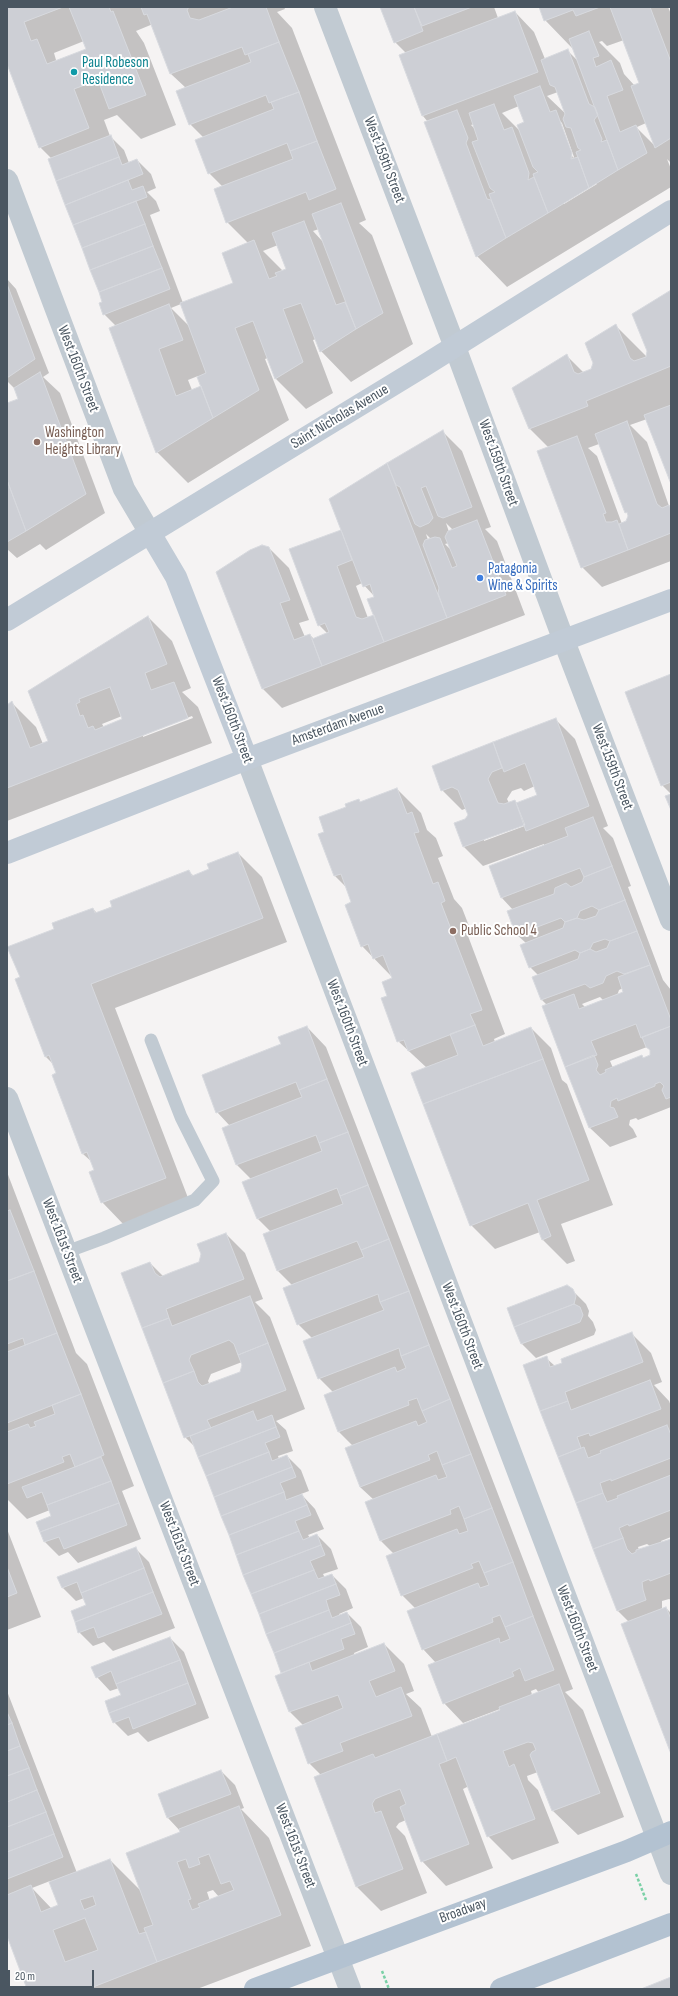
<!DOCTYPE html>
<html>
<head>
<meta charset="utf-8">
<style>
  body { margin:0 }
  #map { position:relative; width:678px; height:1996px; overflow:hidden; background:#f5f3f3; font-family:"Sofia Sans Condensed",sans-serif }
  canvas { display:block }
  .frame { position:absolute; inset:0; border:8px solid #4a5661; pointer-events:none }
  .scale { position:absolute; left:8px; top:1970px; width:86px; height:18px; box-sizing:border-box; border:2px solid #4a5661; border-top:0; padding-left:5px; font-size:12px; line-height:14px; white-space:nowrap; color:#4a5661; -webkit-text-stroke:3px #fff; paint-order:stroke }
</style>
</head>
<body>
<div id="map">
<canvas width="678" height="1996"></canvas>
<div class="frame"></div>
<div class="scale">20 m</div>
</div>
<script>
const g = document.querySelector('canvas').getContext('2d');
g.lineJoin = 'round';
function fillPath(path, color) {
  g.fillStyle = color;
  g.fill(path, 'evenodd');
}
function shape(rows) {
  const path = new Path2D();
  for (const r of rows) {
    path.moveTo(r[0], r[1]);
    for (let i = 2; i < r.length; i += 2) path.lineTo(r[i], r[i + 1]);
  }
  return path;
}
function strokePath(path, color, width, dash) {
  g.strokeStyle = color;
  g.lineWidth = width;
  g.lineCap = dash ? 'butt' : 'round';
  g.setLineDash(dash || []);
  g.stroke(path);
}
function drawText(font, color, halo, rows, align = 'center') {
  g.font = font + ' "Sofia Sans Condensed",sans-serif';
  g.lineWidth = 4;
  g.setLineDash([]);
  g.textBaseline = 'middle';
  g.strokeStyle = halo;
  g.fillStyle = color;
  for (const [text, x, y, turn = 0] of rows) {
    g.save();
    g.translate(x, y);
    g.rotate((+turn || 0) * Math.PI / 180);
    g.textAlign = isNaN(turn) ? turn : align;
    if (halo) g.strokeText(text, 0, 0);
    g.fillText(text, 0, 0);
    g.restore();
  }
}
fillPath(shape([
  [7,7,284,7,285,9,277,12,292,28,366,220,359,223,372,235,413,344,351,382,321,351,316,339,313,340,333,393,306,409,276,379,268,358,265,359,289,420,188,483,157,452,116,326,104,314,104,302,49,160,52,159,40,147,7,62],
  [153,24,171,74,186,88,190,124,203,137,209,173,223,187,227,222,249,244,234,283,183,303,150,215,160,211,156,201,147,192,156,188,151,174,137,160,129,163,124,150,110,136,104,120,117,115,141,139,176,125,144,43,136,31],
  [84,41,87,50,58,61,56,60,54,53],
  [319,229,324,243,313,231],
  [278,245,287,269,283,271,263,251],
  [181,304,189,326,171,308],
  [198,376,202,387,192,390,188,380],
  [382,7,494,7,498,18,515,12,534,32,545,59,568,51,578,61,573,49,545,20,540,7,668,7,671,14,671,163,667,159,671,169,671,187,507,287,477,256,428,122,423,116,400,56,406,53,395,42],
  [624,40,640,84,635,86,624,74,620,63,599,42,602,41,607,46],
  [558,92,567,115,547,96],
  [519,106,525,123,521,132,502,113],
  [558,119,562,123,574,157,573,158],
  [646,123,655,146,637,128,637,127],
  [474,124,476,130,471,125],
  [596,183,597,184,564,204,563,203],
  [7,279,16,289,49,373,43,377,60,393,105,513,46,550,40,544,17,558,7,549,7,404,19,400,15,389,7,381],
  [671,292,671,482,647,419,630,425,647,442,669,506,671,505,671,561,602,587,582,567,549,448,530,429,514,389,567,356,584,373,592,370,616,326,647,357],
  [599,444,626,512,629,516,627,522,622,524,597,456,588,448],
  [443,432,462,451,491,527,485,529,497,541,525,615,282,708,262,688,269,548,289,568,309,620,299,623,305,637,310,635,314,639,328,634,319,625,290,550,342,530,331,499],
  [446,523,453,530,449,532],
  [426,534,431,539,428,540],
  [449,543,452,551,445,544],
  [362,583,375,597,375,615,368,618,356,586],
  [148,617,172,641,191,688,182,692,198,707,212,743,7,821,7,706,12,703,36,727,43,744,49,742,29,691],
  [122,716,123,719,104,727,102,724],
  [192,716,193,718,143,737,143,735],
  [671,675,671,794,662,785],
  [555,719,575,739,608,826,603,828,613,838,631,886,628,887,663,980,671,990,671,1107,638,1120,636,1118,630,1120,629,1125,633,1129,637,1137,610,1147,590,1128,547,1005,542,1000,533,977,538,975,530,967,526,943,517,935,509,911,513,910,502,898,490,867,544,846,544,844,483,866,464,847,455,824,465,820,469,815,467,808,462,810,442,790,433,766],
  [535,786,538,796,518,804,515,801,509,803,507,799,512,791,521,788,524,791],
  [529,822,530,824,484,841,484,838],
  [623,988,624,993,617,996,619,990],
  [600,997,604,1001,586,1008,582,1004],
  [647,1047,651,1051,651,1056,644,1058,642,1057,613,1068,610,1061],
  [397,789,421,813,427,830,436,838,443,856,438,858,454,899,462,908,469,926,465,928,505,1034,494,1039,495,1042,531,1028,551,1048,562,1080,567,1084,613,1205,561,1224,575,1261,567,1264,542,1239,540,1232,495,1249,471,1225,427,1068,398,1041,388,996,393,978,362,946,353,903,347,888,335,876,320,835,326,832,347,808,358,800,361,803],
  [238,853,262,877,287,942,115,1008,190,1203,126,1227,102,1202,95,1171,92,1162,83,1154,53,1075,57,1074,54,1065,46,1057,16,980,21,978,55,929,93,909,97,913,189,872,194,876,210,870],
  [307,1027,326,1047,573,1689,565,1692,583,1710,624,1817,578,1835,553,1811,538,1772,527,1776,528,1780,538,1790,559,1843,512,1860,488,1836,469,1786,463,1789,493,1868,446,1886,422,1861,406,1820,399,1823,396,1827,405,1836,427,1893,381,1911,357,1887,321,1775,309,1763,303,1725,290,1712,283,1674,197,1449,185,1437,150,1263,164,1277,200,1263,226,1234,245,1253,263,1299,255,1302,270,1317,305,1409,276,1421,286,1430,293,1451,278,1456,279,1459,287,1456,301,1470,309,1491,301,1494,315,1509,324,1529,308,1535,310,1538,317,1535,331,1549,338,1569,323,1574,325,1578,332,1575,346,1589,353,1608,339,1614,340,1616,347,1613,361,1627,368,1647,354,1653,355,1656,384,1644,404,1664,414,1691,406,1694,421,1708,432,1737,501,1711,500,1709,463,1723,444,1703,436,1663,423,1649,415,1608,402,1595,394,1554,381,1541,367,1503,374,1500,360,1487,353,1446,339,1432,325,1395,333,1392,319,1378,313,1339,298,1324,293,1286,278,1271,264,1235,271,1232,257,1218,251,1179,237,1165,223,1129,230,1126,217,1112,283,1045],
  [242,1362,243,1365,241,1372,210,1385,208,1381,211,1374],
  [536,1689,539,1693,532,1695,531,1691],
  [7,1172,76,1353,87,1364,134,1486,122,1491,141,1539,78,1563,68,1552,59,1556,45,1542,37,1522,53,1517,50,1510,27,1519,7,1499],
  [572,1290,586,1304,589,1311,588,1316,593,1322,596,1330,594,1335,536,1358,522,1344,508,1308],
  [632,1334,651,1353,662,1382,654,1385,669,1401,671,1406,671,1537,661,1541,662,1543,671,1540,671,1600,669,1599,662,1601,662,1610,666,1608,671,1613,671,1751,629,1622,617,1610,524,1366,546,1358,555,1366],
  [647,1544,650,1546,639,1550,638,1547],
  [7,1529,41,1617,7,1630],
  [135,1548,149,1562,175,1628,113,1651,104,1642,93,1646,79,1632,87,1606,84,1598,76,1601,62,1587],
  [170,1638,184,1652,209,1718,148,1742,138,1732,128,1736,114,1722,122,1696,119,1688,110,1691,97,1677],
  [7,1691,77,1873,110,1860,142,1892,182,1833,168,1818,159,1795,221,1771,235,1785,244,1808,241,1809,269,1838,311,1946,197,1989,28,1989,7,1933],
  [50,1881,59,1906,52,1909,32,1888],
  [213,1890,219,1897,210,1901,207,1892]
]), '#0003');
const building = shape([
  [7,7,63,7,24,22,31,41,37,39,47,64,86,49,69,7,109,7,111,12,113,11,146,95,109,109,98,80,74,89,89,128,39,148,7,64,7,7],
  [141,7,189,7,187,10,190,18,199,20,233,7,266,7,279,42,245,55,242,47,170,74,147,14,144,15,141,7],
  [380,7,414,7,423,31,394,43,380,7],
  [414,7,472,7,422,26,414,7],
  [539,7,600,7,576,16,573,10,544,21,539,7],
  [610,7,650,7,671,62,671,138,655,148,631,86,639,83,610,7],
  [515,11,538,72,422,116,399,55,515,11],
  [589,31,599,56,593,58,596,67,611,60,623,90,607,96,620,132,636,125,647,153,618,170,569,39,589,31],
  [279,42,299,92,269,103,266,95,189,125,176,91,251,62,248,54,279,42],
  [568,49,589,104,595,107,598,115,594,120,602,139,601,142,607,140,618,170,589,188,576,152,581,150,578,148,571,128,566,127,563,119,565,114,555,87,550,85,541,60,568,49],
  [540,86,550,112,556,110,572,153,571,159,578,157,589,188,548,213,533,174,538,172,533,167,517,125,524,122,514,96,540,86],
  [299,92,317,141,290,151,287,143,208,174,195,140,274,109,271,102,299,92],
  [494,104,504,130,512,127,529,173,528,180,534,177,548,213,506,238,489,194,495,192,490,188,472,142,478,140,469,113,494,104],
  [457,110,468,138,466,143,476,170,487,199,491,200,506,238,476,257,424,122,457,110],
  [111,135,119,157,56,181,48,159,111,135],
  [317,141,336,189,309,200,306,192,226,223,214,189,293,159,290,151,317,141],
  [119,157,122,165,137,159,143,174,65,205,56,181,119,157],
  [128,180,132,190,143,186,147,197,73,225,65,205,128,180],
  [136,201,145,224,82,248,73,225,136,201],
  [341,203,383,313,356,329,312,214,341,203],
  [304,221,336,305,345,302,356,329,320,352,301,303,283,309,303,362,275,379,253,321,235,328,259,390,213,418,197,377,206,373,180,303,233,283,222,253,254,240,269,279,277,276,275,273,286,269,272,233,304,221],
  [145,224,153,246,90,270,82,248,145,224],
  [153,246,162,268,99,292,90,270,153,246],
  [162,268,170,289,103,315,99,303,102,302,99,292,162,268],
  [7,284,35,359,7,378,7,284],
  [671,290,671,366,586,401,588,406,529,429,512,388,567,354,574,372,578,374,591,369,593,363,585,343,616,324,630,358,634,361,646,357,647,351,632,314,671,290],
  [169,304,183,340,159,349,176,396,201,386,213,418,156,453,109,328,169,304],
  [40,372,86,494,26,531,7,480,7,403,18,399,14,388,40,372],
  [671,405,671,484,644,415,671,405],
  [627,421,657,504,662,508,669,505,671,509,671,533,628,550,619,524,626,521,628,516,627,512,625,513,595,434,627,421],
  [443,430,472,507,443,518,438,516,426,486,421,488,433,518,429,523,420,527,415,524,400,487,396,485,387,463,443,430],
  [577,436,606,513,603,514,606,522,612,522,617,520,628,550,581,568,537,451,577,436],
  [387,463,447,618,384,642,367,599,374,597,370,584,363,587,329,499,387,463],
  [7,480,26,531,7,542,7,480],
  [477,520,506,595,447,618,438,593,439,588,423,545,425,540,435,537,440,538,452,568,457,566,445,537,448,531,477,520],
  [341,530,352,560,337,566,356,617,362,619,374,615,384,642,322,666,312,639,329,632,325,623,318,626,289,549,341,530],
  [262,545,269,547,290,600,280,603,294,640,310,634,322,666,262,689,216,572,250,550,262,545],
  [148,616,167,664,145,673,151,690,174,682,188,718,7,788,7,705,12,701,30,748,48,741,28,691,148,616],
  [110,687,122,719,95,730,93,726,88,728,83,715,80,716,76,704,80,702,79,699,110,687],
  [671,674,671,782,661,786,625,692,671,674],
  [556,718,589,806,526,831,516,803,537,795,525,763,504,772,493,742,556,718],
  [493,742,502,768,492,772,488,779,498,803,504,804,515,800,525,825,463,847,454,823,465,819,468,815,458,790,452,787,441,791,432,766,493,742],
  [397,788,407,814,412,812,419,832,414,833,433,884,438,882,445,901,441,903,482,1010,470,1014,475,1025,408,1051,404,1040,397,1042,381,998,387,996,382,982,392,978,383,955,373,959,368,944,361,947,345,905,351,902,341,874,334,876,318,834,324,832,319,817,346,807,345,804,359,799,360,802,397,788],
  [671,794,671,810,665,796,671,794],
  [593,817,612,866,584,877,580,868,501,898,489,866,568,836,565,828,593,817],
  [238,852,263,918,91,984,166,1178,101,1203,89,1172,94,1170,87,1152,82,1154,52,1075,56,1073,49,1055,45,1057,15,979,20,977,7,947,54,929,52,923,93,908,95,913,112,907,110,901,189,870,192,876,209,869,207,864,238,852],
  [612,866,625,900,599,910,592,906,580,911,577,918,565,922,561,918,516,935,507,911,554,894,555,888,566,883,571,887,582,882,584,877,612,866],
  [625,900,637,931,610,941,605,939,593,943,590,949,580,953,575,950,529,968,520,945,563,928,565,922,577,918,584,920,596,916,599,910,625,900],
  [637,931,650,965,624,974,617,971,606,976,603,983,590,988,585,984,541,1000,532,977,578,959,580,953,590,949,596,952,607,948,610,941,637,931],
  [650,965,671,1020,671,1026,641,1038,636,1024,591,1041,597,1055,565,1067,542,1006,574,994,579,1009,623,992,618,977,650,965],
  [475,1025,483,1046,531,1027,543,1059,423,1104,411,1073,458,1055,450,1034,475,1025],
  [307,1026,327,1079,299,1090,296,1082,216,1113,202,1075,281,1044,278,1037,307,1026],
  [671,1026,671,1097,666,1099,662,1090,664,1086,660,1082,655,1084,655,1086,618,1101,617,1098,611,1101,610,1107,614,1108,618,1117,589,1128,565,1067,594,1055,598,1065,596,1070,600,1075,606,1072,605,1070,642,1055,643,1058,650,1055,650,1050,646,1047,642,1037,671,1026],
  [543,1059,589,1180,537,1200,551,1236,542,1240,528,1203,470,1226,423,1104,543,1059],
  [327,1079,348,1132,319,1143,316,1135,236,1165,222,1128,302,1097,299,1090,327,1079],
  [348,1132,368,1185,340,1196,337,1188,257,1219,242,1182,322,1151,319,1143,348,1132],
  [368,1185,389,1239,361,1250,357,1241,277,1271,263,1234,343,1204,340,1196,368,1185],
  [10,1210,34,1271,7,1281,7,1211,10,1210],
  [226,1233,244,1279,166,1309,169,1318,142,1328,121,1273,150,1262,155,1273,160,1277,172,1272,199,1262,201,1254,197,1244,226,1233],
  [389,1239,409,1291,380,1302,378,1294,297,1325,283,1288,364,1257,361,1250,389,1239],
  [34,1271,57,1333,25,1345,23,1338,7,1344,7,1281,34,1271],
  [567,1285,573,1289,576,1296,574,1304,514,1327,507,1308,567,1285],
  [409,1291,429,1345,401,1356,399,1348,318,1379,303,1341,384,1310,380,1302,409,1291],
  [250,1296,268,1343,238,1355,234,1344,229,1340,191,1355,189,1360,194,1371,163,1383,142,1328,169,1318,172,1326,250,1296],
  [574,1304,580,1307,583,1315,580,1322,521,1344,514,1327,574,1304],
  [632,1332,643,1362,565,1392,568,1401,540,1411,523,1365,547,1356,550,1367,562,1363,561,1359,632,1332],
  [57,1333,81,1394,7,1423,7,1352,57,1333],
  [268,1343,286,1390,207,1420,211,1428,184,1438,163,1383,194,1371,198,1382,202,1386,240,1372,242,1365,238,1355,268,1343],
  [429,1345,450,1399,422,1411,417,1398,408,1401,409,1405,338,1432,324,1395,395,1367,397,1372,406,1368,401,1356,429,1345],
  [650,1380,661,1409,590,1436,589,1433,577,1437,581,1448,558,1457,540,1411,568,1401,571,1410,650,1380],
  [81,1394,104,1455,75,1467,70,1454,62,1457,64,1462,7,1484,7,1432,28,1424,30,1428,36,1426,34,1422,55,1414,52,1405,81,1394],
  [450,1399,471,1454,442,1465,437,1451,428,1455,430,1460,360,1487,345,1448,416,1421,418,1426,427,1422,422,1411,450,1399],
  [253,1411,257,1421,272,1415,276,1427,198,1457,190,1436,253,1411],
  [667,1425,671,1435,671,1458,611,1481,611,1479,600,1483,603,1493,576,1503,558,1457,584,1447,588,1458,601,1453,600,1451,667,1425],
  [276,1427,280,1437,265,1443,269,1452,206,1476,198,1457,276,1427],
  [269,1452,272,1461,287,1455,292,1467,214,1497,206,1476,269,1452],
  [471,1454,492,1508,464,1519,459,1506,450,1510,451,1514,380,1541,365,1502,436,1475,438,1480,447,1477,442,1465,471,1454],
  [101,1457,111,1481,47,1505,42,1492,27,1498,22,1487,101,1457],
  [292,1467,296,1477,280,1483,284,1492,221,1516,214,1497,292,1467],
  [671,1475,671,1510,629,1526,628,1524,619,1528,623,1538,593,1549,576,1503,603,1493,607,1502,618,1498,617,1496,671,1475],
  [111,1481,119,1503,40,1532,36,1522,51,1516,47,1505,111,1481],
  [284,1492,286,1500,302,1494,307,1505,229,1535,221,1516,284,1492],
  [119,1503,127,1525,64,1549,59,1537,44,1542,40,1532,119,1503],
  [307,1505,311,1515,295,1521,299,1531,236,1555,229,1535,307,1505],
  [492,1508,513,1562,484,1573,479,1561,471,1564,473,1568,401,1596,386,1556,457,1529,459,1534,468,1531,464,1519,492,1508],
  [299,1531,303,1540,317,1534,321,1545,243,1575,236,1555,299,1531],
  [623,1538,627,1549,632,1554,636,1552,636,1550,671,1539,671,1573,650,1581,649,1579,642,1582,643,1590,646,1600,617,1611,593,1549,623,1538],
  [321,1545,325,1555,310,1561,314,1570,251,1594,243,1575,321,1545],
  [136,1547,144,1568,81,1593,77,1582,62,1588,57,1577,136,1547],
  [513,1562,533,1616,505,1627,500,1615,492,1618,493,1622,422,1650,407,1611,478,1583,480,1588,489,1585,484,1573,513,1562],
  [7,1567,17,1593,7,1597,7,1567],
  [144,1568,153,1592,75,1622,71,1611,86,1605,81,1593,144,1568],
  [314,1570,318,1579,332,1574,336,1584,259,1614,251,1594,314,1570],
  [336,1584,340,1595,326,1600,329,1610,266,1634,259,1614,336,1584],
  [153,1592,162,1614,98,1638,94,1627,78,1633,75,1622,153,1592],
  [666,1607,671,1619,671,1754,621,1624,666,1607],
  [329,1610,332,1618,347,1612,351,1623,274,1653,266,1634,329,1610],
  [533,1616,554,1670,525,1681,520,1668,512,1672,514,1676,443,1704,428,1665,499,1638,500,1643,510,1639,505,1627,533,1616],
  [351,1623,355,1634,341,1639,344,1649,281,1673,274,1653,351,1623],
  [170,1637,180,1660,116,1684,111,1671,96,1678,91,1667,170,1637],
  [384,1643,395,1671,369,1681,376,1697,401,1687,412,1716,340,1743,343,1751,308,1764,295,1728,343,1708,338,1695,289,1712,275,1676,309,1662,312,1671,384,1643],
  [180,1660,188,1683,109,1713,105,1701,121,1695,116,1684,180,1660],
  [188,1683,196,1704,133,1729,129,1717,113,1723,109,1713,188,1683],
  [559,1684,600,1793,552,1811,530,1755,532,1752,536,1750,533,1743,528,1742,503,1751,509,1767,514,1764,535,1819,487,1837,456,1757,447,1761,437,1734,500,1710,499,1707,559,1684],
  [7,1712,12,1723,7,1725,7,1712],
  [12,1723,20,1746,7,1751,7,1725,12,1723],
  [437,1734,447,1761,439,1764,469,1844,421,1862,400,1807,406,1804,400,1789,382,1796,375,1799,372,1804,375,1813,381,1811,403,1869,356,1887,314,1777,373,1754,375,1758,437,1734],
  [20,1746,29,1768,7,1776,7,1751,20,1746],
  [29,1768,37,1790,7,1802,7,1776,29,1768],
  [221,1770,231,1794,167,1818,158,1794,221,1770],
  [37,1790,46,1812,7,1827,7,1802,37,1790],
  [239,1806,281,1915,157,1962,144,1928,153,1925,126,1853,180,1832,179,1829,239,1806],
  [209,1854,221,1884,230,1881,234,1890,198,1904,200,1907,192,1910,188,1900,191,1899,177,1862,186,1859,189,1868,200,1864,198,1858,209,1854],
  [46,1812,54,1834,7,1852,7,1827,46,1812],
  [54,1834,63,1857,7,1879,7,1852,54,1834],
  [110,1859,139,1934,146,1932,157,1962,88,1989,27,1989,7,1936,7,1895,31,1885,41,1912,58,1905,49,1882,110,1859],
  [93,1896,96,1905,84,1910,80,1900,93,1896],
  [85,1918,98,1950,65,1962,53,1930,85,1918],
  [671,1977,671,1989,641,1989,671,1977]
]);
fillPath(building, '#cdcfd5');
strokePath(building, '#d7d9de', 1);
strokePath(shape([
  [636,1874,646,1900],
  [382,1971,389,1989]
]), '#7ad0a6', 2.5, [3, 2]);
strokePath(shape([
  [66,1252,104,1238,195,1200,213,1181,181,1117,151,1040]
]), '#c1cad2', 13);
strokePath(shape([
  [325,7,455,347,564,641,671,920],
  [7,180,124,489,150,533],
  [247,759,671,1874],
  [7,1098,350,1989]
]), '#c1cad2', 22);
strokePath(shape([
  [150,533,176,577,247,759],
  [7,620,422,367,671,211],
  [7,853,247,759,671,600]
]), '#c1cbd6', 22);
strokePath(shape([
  [255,1989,627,1851,671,1832],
  [501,1989,671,1924]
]), '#b3c2d1', 22);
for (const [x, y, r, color] of [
  [74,72,4,"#0f9aa8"],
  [37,442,4,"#8d6e63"],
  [480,578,4,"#3f7fe0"],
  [453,931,4,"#8d6e63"]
]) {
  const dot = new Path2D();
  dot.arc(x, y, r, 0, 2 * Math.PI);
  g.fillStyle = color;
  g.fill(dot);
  strokePath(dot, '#fff', 1.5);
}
drawText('15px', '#0d838f', '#fff', [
  ["Paul Robeson",82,63],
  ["Residence",82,80]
], 'left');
drawText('15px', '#4a5661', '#fff', [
  ["West 159th Street",384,160,69],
  ["West 160th Street",78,369,69],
  ["Saint Nicholas Avenue",340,417,-31],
  ["West 159th Street",498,463,70],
  ["West 160th Street",232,720,69],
  ["Amsterdam Avenue",338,725,-20],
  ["West 159th Street",612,767,69],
  ["West 160th Street",347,1023,69],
  ["West 161st Street",62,1241,69],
  ["West 160th Street",462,1326,69],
  ["West 161st Street",179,1544,69],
  ["West 160th Street",577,1629,69],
  ["West 161st Street",295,1846,69],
  ["Broadway",463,1911,-20]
]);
drawText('15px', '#785e54', '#fff', [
  ["Washington",45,433],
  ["Heights Library",45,450],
  ["Public School 4",461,931]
], 'left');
drawText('15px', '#366cbe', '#fff', [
  ["Patagonia",488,569],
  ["Wine & Spirits",488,586]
], 'left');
</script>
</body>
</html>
